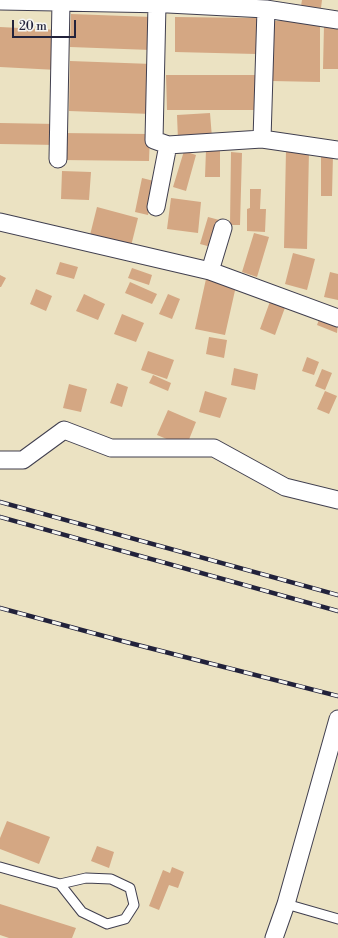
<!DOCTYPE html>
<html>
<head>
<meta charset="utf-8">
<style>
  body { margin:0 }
  #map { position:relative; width:338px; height:938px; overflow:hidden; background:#ebe2c2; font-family:"Libre Bodoni",serif }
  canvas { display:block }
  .scale { position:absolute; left:12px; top:20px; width:64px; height:18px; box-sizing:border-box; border:2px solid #22223b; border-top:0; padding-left:5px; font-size:12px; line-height:14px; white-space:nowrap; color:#22223b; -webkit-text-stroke:3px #f6f6f2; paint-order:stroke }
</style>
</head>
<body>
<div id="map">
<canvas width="338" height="938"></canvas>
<div class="scale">20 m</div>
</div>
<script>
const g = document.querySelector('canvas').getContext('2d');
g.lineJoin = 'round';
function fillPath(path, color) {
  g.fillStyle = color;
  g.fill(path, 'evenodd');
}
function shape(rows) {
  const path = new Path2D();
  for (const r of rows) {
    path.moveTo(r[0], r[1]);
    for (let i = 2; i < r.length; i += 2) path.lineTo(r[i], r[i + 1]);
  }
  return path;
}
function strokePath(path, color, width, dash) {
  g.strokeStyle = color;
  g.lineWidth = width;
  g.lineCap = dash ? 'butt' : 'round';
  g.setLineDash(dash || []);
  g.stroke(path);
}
fillPath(shape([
  [302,0,322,0,321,8,301,6],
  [71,14,152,17,151,50,70,47],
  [175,17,257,18,256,54,175,52],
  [272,21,320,21,320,82,272,81],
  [324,25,338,26,338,69,323,69],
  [0,27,59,30,57,70,0,67],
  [70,61,152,64,151,114,69,111],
  [166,75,258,75,258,110,167,110],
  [210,113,212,138,178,140,177,115],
  [0,123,57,124,57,145,0,144],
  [61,133,150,134,149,161,61,160],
  [206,150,220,150,220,177,205,177],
  [286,150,309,150,307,249,284,248],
  [184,151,196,155,186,191,173,187],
  [231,152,242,153,240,225,230,225],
  [321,155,333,155,332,196,321,196],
  [62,171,91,172,89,200,61,199],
  [142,178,154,181,148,215,135,212],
  [250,189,261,189,260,209,266,209,265,232,247,231,247,209,250,208],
  [171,198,201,202,198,233,167,229],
  [97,207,138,218,131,246,90,235],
  [208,217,223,221,215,248,200,244],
  [254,233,269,237,257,277,242,272],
  [293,253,315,259,307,290,285,284],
  [60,262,78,267,74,279,56,274],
  [132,268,152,275,149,285,128,278],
  [330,272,338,274,338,300,324,297],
  [0,275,6,278,1,287,0,287],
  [206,279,236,286,225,335,195,329],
  [130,282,157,294,152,304,125,293],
  [36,289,52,296,46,311,30,304],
  [84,294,105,304,98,320,76,311],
  [168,294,180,299,172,319,159,314],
  [272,296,287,302,275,335,260,329],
  [122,314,144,323,136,342,114,334],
  [321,314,338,321,337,333,317,325],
  [209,337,227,340,224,358,206,354],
  [148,351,174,360,167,379,141,370],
  [307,357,319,362,314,375,302,371],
  [234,368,258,374,255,390,231,385],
  [322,369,332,373,325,390,315,386],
  [153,375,171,383,168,391,149,383],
  [117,383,128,387,122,407,110,403],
  [69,384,87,389,81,412,63,408],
  [205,391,227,398,220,418,199,412],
  [325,391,337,396,329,414,317,409],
  [168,410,196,422,186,447,157,435],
  [7,821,50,837,39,864,0,849,0,838],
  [97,846,114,852,109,868,91,861],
  [172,867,184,872,178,888,169,885,159,910,149,906,163,870,170,873],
  [0,904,76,928,72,938,9,938,0,935]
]), '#d4a783');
const lane = shape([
  [0,867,60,884,86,878,111,879,130,888,134,905,125,919,107,924,82,912,60,884],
  [286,904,338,919]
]);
const street = shape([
  [0,1,168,4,266,9,338,20],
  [157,4,154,140,168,145,262,139,338,150],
  [262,139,266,9],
  [58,159,61,2],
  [156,207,168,145],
  [0,222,210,271,338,318],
  [210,271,223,228],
  [0,460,23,460,64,430,111,448,214,448,285,487,338,500],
  [274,938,286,904,338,719]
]);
strokePath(lane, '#403f4f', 11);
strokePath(street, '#403f4f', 19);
strokePath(lane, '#fff', 9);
strokePath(street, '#fff', 17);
const rail = shape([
  [0,502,338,595],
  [0,517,338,611],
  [0,608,126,642,338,696]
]);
strokePath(rail, '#22223b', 4.5);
strokePath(rail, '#f6f6f2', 3, [9]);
</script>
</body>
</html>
